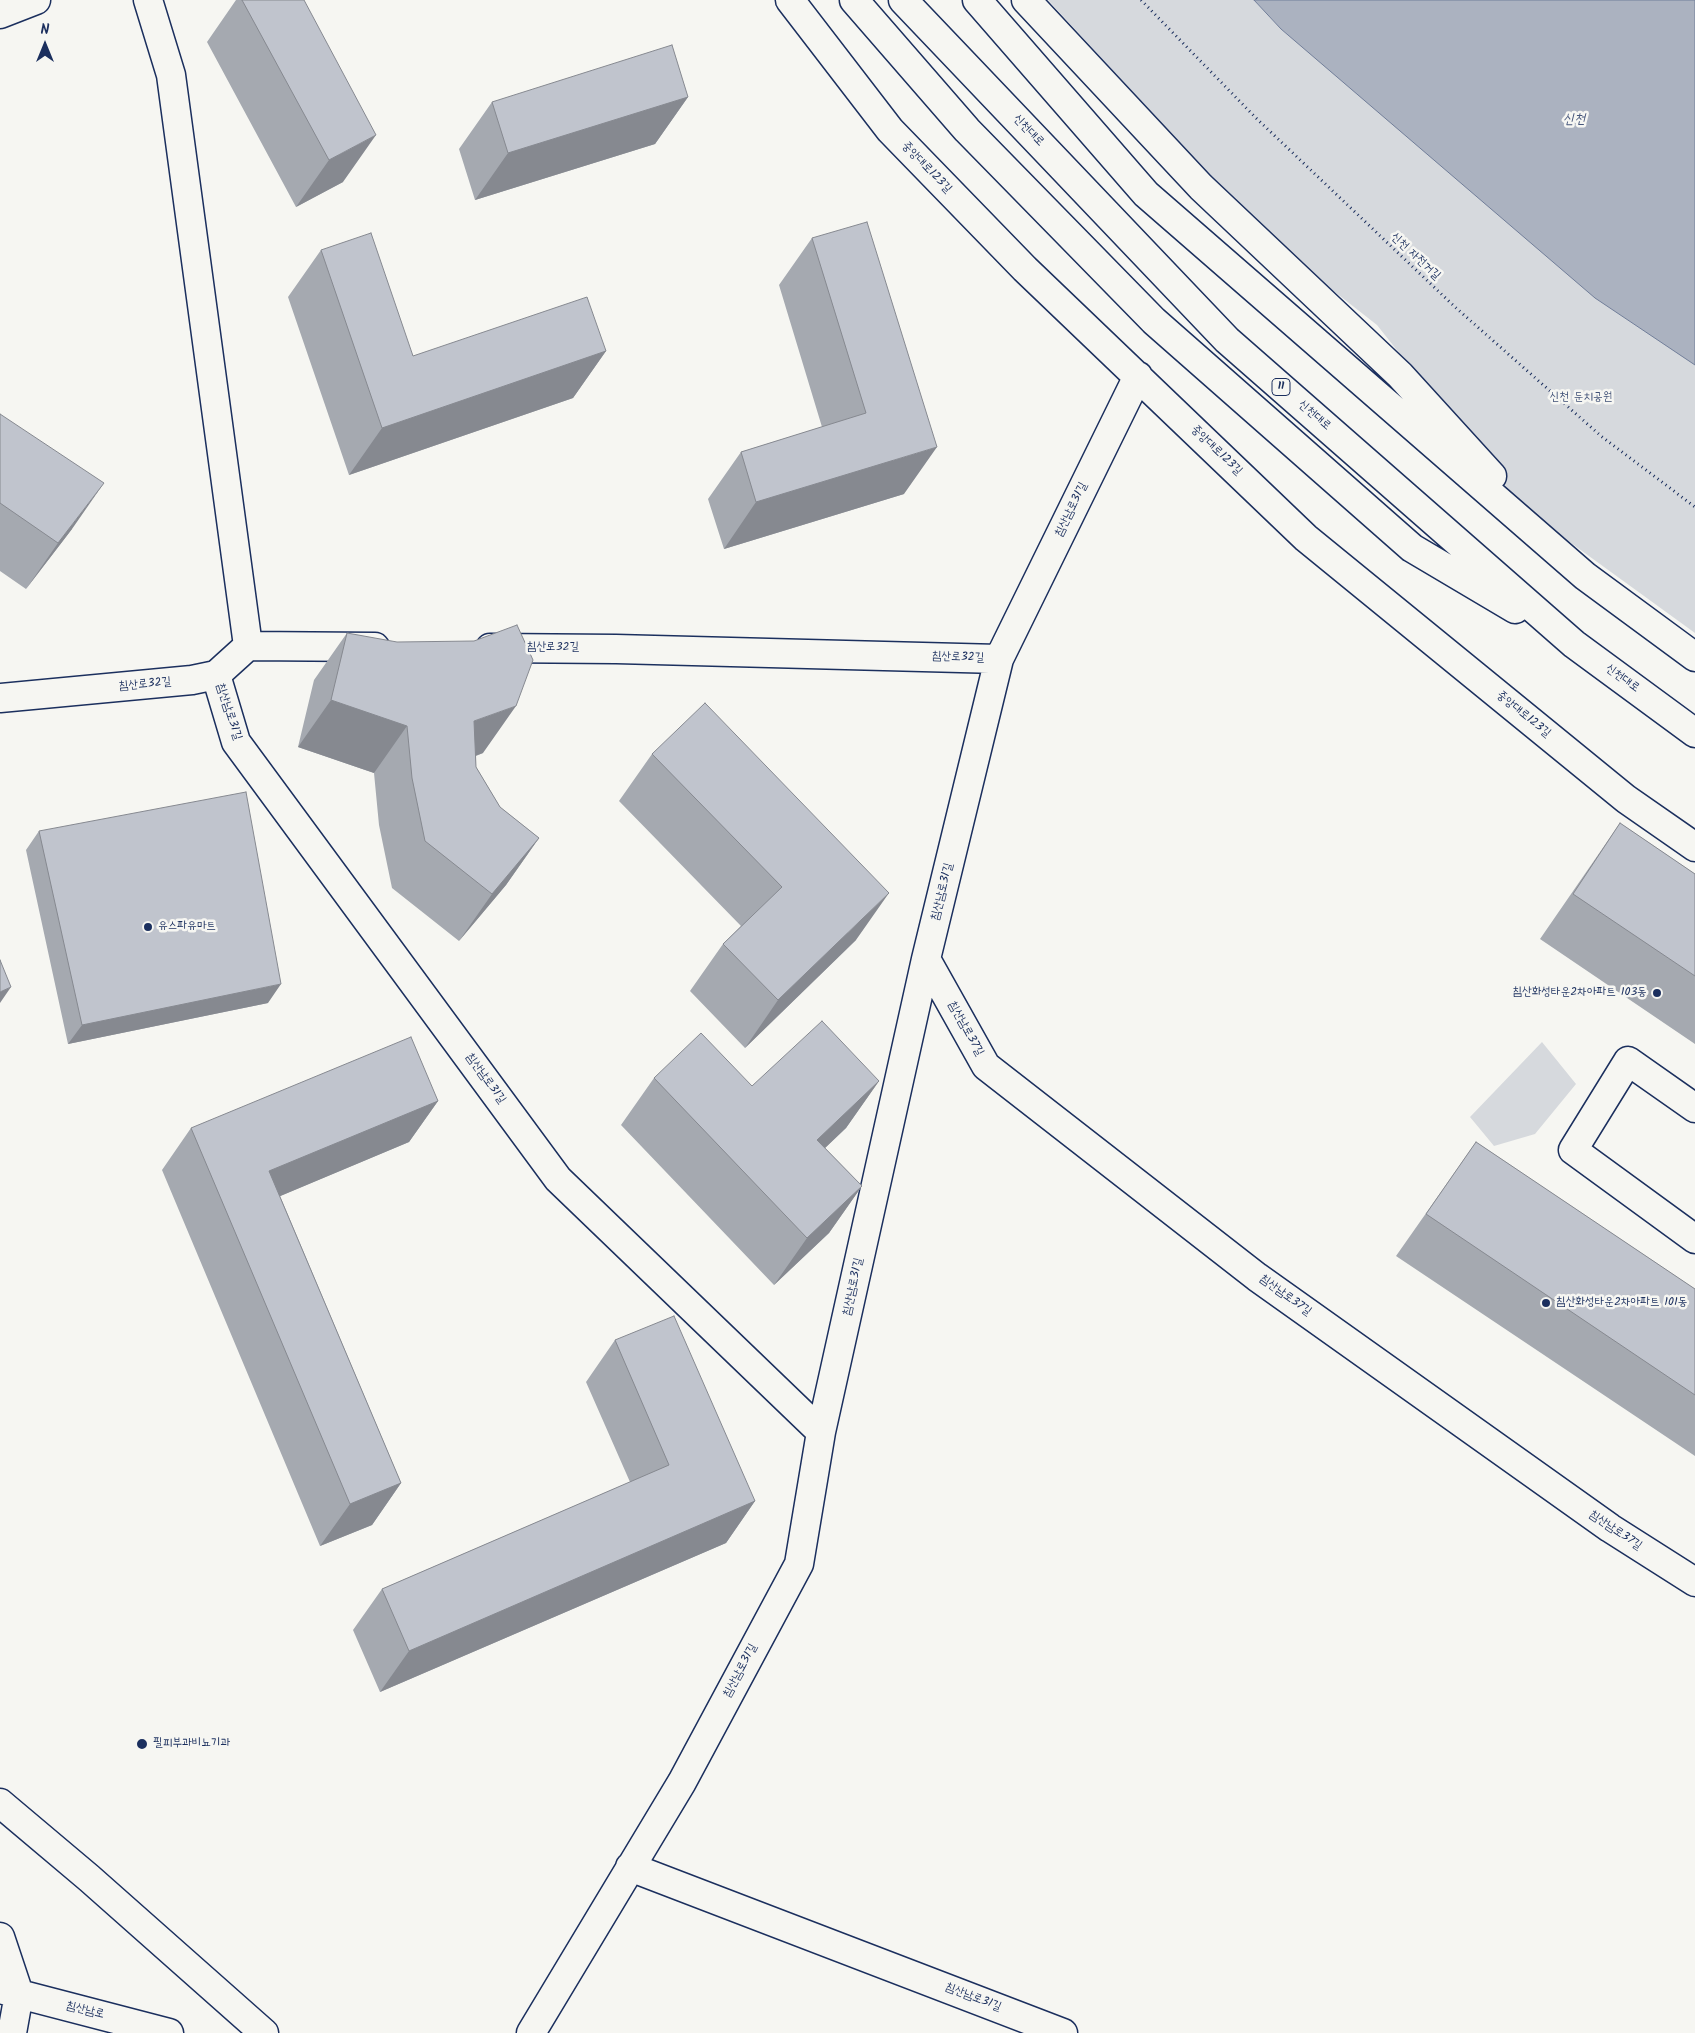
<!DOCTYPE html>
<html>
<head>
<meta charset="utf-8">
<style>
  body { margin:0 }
  #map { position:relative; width:1695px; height:2033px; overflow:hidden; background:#f6f6f2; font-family:Kalam,sans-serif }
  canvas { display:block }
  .north { position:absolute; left:20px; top:20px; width:50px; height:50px; -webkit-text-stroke:4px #f6f6f2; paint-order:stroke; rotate:0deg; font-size:14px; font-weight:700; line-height:20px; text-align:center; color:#1b2f5e }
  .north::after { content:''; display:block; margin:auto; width:18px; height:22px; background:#1b2f5e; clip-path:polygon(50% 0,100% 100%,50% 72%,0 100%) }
</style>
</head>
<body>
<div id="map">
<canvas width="1695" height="2033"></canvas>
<div class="north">N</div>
</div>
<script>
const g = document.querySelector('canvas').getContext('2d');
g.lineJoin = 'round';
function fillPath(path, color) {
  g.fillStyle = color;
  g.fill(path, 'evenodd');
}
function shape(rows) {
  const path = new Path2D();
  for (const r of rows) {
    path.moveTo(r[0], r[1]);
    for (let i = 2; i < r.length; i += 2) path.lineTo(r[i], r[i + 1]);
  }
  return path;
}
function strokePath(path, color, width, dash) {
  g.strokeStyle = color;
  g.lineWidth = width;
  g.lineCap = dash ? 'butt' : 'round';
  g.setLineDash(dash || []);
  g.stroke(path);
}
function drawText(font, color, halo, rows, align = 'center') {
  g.font = font + ' Kalam,"Poor Story",sans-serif';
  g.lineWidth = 5;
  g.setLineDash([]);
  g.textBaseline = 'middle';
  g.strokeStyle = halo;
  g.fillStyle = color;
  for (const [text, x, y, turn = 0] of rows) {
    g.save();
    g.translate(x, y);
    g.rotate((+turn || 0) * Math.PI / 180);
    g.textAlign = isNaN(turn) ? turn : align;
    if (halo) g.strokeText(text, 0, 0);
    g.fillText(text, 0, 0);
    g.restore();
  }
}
fillPath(shape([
  [1048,0,1254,0,1281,29,1695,341,1695,633,1520,506,1377,325,1201,187,1156,117],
  [1542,1042,1576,1084,1535,1134,1494,1146,1470,1117]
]), '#d6d9dd');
const water = shape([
  [1254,0,1695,0,1695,365,1595,298,1281,29,1254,0]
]);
fillPath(water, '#abb2c0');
strokePath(water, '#717e99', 1);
const minor = shape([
  [148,0,171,75,248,646],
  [790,0,890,130,1025,269,1306,538,1626,799,1695,847],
  [0,14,36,0],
  [490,648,616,649,999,659],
  [216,675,236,742,558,1179,821,1432],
  [0,698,192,680,216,675,248,646,375,647],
  [926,959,986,1066,1257,1277,1610,1528,1695,1582],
  [1695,1108,1628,1061,1573,1150,1695,1239],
  [630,1867,1063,2033],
  [531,2033,682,1782,799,1564,821,1432,926,959,999,659,1138,376]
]);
const secondary = shape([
  [0,1803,89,1878,264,2033],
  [0,1937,19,1994,12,2033],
  [0,1989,169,2033]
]);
const trunk = shape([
  [854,0,967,130,1154,321,1412,548,1515,609],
  [903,0,1227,340,1574,644,1695,733],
  [977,0,1146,194,1585,576,1695,657],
  [1026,0,1201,187,1400,375,1492,476]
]);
strokePath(minor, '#1b2f5e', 31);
strokePath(secondary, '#1b2f5e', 31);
strokePath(trunk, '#1b2f5e', 31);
strokePath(shape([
  [1141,0,1256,118,1455,307,1601,436,1695,507]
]), '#1b2f5e', 3, [1, 4]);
strokePath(minor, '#f6f6f2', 28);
strokePath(secondary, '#f6f6f2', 28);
strokePath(trunk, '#f6f6f2', 28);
fillPath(shape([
  [236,0,304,0,343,182,296,207,207,42],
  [688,97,655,144,475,200,459,149,492,102],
  [812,238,904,494,724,549,708,499,741,452,822,427,779,285],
  [321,250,413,356,606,351,573,398,349,475,288,297],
  [0,414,72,529,26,589,0,571],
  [347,633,483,753,476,756,476,767,500,807,539,838,506,885,459,941,392,888,379,825,374,773,298,747,314,680],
  [652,754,856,940,745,1048,690,991,723,944,741,926,619,801],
  [1620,823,1695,874,1695,1044,1540,939],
  [39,831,268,1003,68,1044,26,850],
  [654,1078,752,1086,879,1081,846,1128,825,1148,862,1186,829,1233,774,1285,621,1125],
  [438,1101,409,1142,280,1196,401,1483,372,1525,320,1546,162,1170,191,1128],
  [1476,1142,1695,1289,1695,1456,1396,1256],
  [615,1340,755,1501,726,1543,380,1692,353,1630,382,1589,630,1482,586,1382]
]), '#a5a9b0');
fillPath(shape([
  [688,97,655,144,475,200,508,153],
  [376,135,343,182,296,207,329,160],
  [606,351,573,398,349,475,382,428],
  [937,447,904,494,724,549,756,502],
  [104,483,72,529,26,589,58,543],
  [331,700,407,726,374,773,298,747],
  [516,706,483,753,441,768,474,721],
  [539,838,506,885,459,941,492,894],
  [889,893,856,940,745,1048,778,1000],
  [281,984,268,1003,68,1044,82,1025],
  [11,987,0,1003,0,992],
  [879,1081,846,1128,784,1187,817,1140],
  [438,1101,409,1142,240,1213,269,1171],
  [862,1186,829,1233,774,1285,807,1238],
  [401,1483,372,1525,320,1546,350,1504],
  [755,1501,726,1543,380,1692,409,1651]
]), '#868990');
const building = shape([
  [242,0,304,0,376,135,329,160,242,0],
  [672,45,688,97,508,153,492,102,672,45],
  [867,222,937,447,756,502,741,452,866,413,812,238,867,222],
  [371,233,413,356,587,297,606,351,382,428,321,250,371,233],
  [0,414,104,483,58,543,0,503,0,414],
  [517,625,533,660,516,706,474,721,476,767,500,807,539,838,492,894,425,841,412,778,407,726,331,700,347,633,397,642,474,641,517,625],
  [705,703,889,893,778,1000,723,944,782,887,652,754,705,703],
  [246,792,281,984,82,1025,39,831,246,792],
  [1620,823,1695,874,1695,976,1573,894,1620,823],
  [0,960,11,987,0,992,0,960],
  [822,1021,879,1081,817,1140,862,1186,807,1238,654,1078,701,1033,752,1086,822,1021],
  [411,1037,438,1101,269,1171,401,1483,350,1504,191,1128,411,1037],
  [1476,1142,1695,1289,1695,1395,1426,1214,1476,1142],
  [674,1316,755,1501,409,1651,382,1589,669,1465,615,1340,674,1316]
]);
fillPath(building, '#c0c4cd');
strokePath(building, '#868990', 1);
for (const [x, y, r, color] of [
  [148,927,5,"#1b2f5e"],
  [1657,993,5,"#1b2f5e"],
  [1546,1303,5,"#1b2f5e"],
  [142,1744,6,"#1b2f5e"]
]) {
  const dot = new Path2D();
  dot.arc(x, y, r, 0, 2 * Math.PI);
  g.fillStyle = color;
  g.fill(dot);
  strokePath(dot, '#f6f6f2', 2);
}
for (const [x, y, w] of [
  [1281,387,18]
]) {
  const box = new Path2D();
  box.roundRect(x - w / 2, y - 8.5, w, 17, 4);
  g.fillStyle = '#f6f6f2';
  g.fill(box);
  strokePath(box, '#1b2f5e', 1);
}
drawText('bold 11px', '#1b2f5e', null, [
  ["11",1281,387]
]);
drawText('12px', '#1b2f5e', '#f6f6f2', [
  ["신천대로",1028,131,46],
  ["중앙대로123길",926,168,46],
  ["신천 자전거길",1415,257,43],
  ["신천대로",1314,416,41],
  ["중앙대로123길",1216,451,44],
  ["침산남로31길",1072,510,-64],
  ["침산로32길",553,648],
  ["침산로32길",958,658,2],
  ["신천대로",1622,679,36],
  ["침산로32길",145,685,-5],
  ["침산남로31길",228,712,72],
  ["중앙대로123길",1523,715,39],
  ["침산남로31길",943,892,-76],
  ["침산남로37길",965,1029,61],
  ["침산남로31길",485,1079,54],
  ["침산남로31길",854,1287,-78],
  ["침산남로37길",1285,1296,36],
  ["침산남로37길",1615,1531,34],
  ["침산남로31길",741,1671,-62],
  ["침산남로31길",973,1998,21],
  ["침산남로",85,2011,14]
]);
drawText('12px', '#405177', '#f6f6f2', [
  ["신천 둔치공원",1581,398]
]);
drawText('12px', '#1b2f5e', '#f6f6f2', [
  ["유스파유마트",158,927],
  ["침산화성타운2차아파트 103동",1647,993,"right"],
  ["침산화성타운2차아파트 101동",1556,1303],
  ["필피부과비뇨기과",153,1744]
], 'left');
drawText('italic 14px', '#46567b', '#f6f6f2', [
  ["신천",1574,121]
]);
</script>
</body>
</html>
